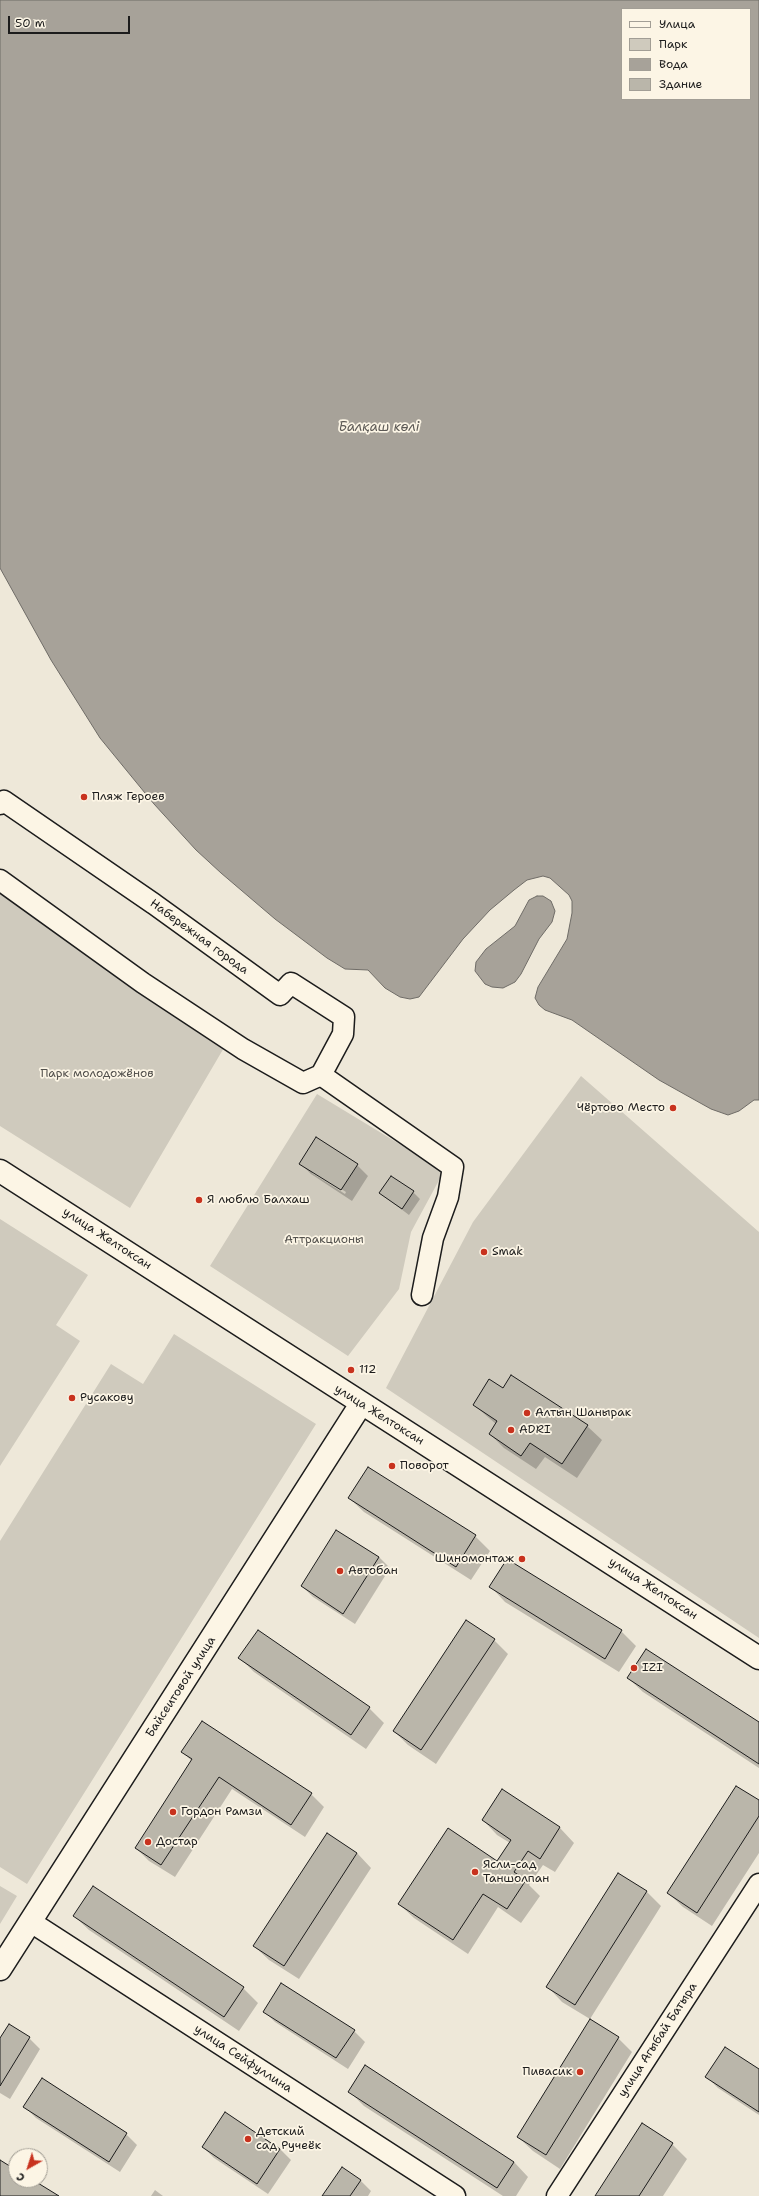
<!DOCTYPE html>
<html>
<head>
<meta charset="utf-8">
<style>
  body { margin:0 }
  #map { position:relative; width:759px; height:2196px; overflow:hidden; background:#eee8d9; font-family:"Shantell Sans",sans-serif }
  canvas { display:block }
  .legend { position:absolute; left:621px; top:8px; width:130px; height:92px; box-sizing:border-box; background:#fcf5e5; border:1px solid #a29e95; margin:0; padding:5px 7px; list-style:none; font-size:12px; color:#1c1c1c }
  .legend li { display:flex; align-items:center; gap:8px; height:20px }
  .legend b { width:20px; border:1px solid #a29e95 }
  .north { position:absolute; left:8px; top:2148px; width:40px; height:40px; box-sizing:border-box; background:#fcf5e5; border:1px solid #a29e95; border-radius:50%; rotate:219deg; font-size:11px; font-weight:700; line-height:16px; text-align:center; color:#1c1c1c }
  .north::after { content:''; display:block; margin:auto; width:14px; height:18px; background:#c8321e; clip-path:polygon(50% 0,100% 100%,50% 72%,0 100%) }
  .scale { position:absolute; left:8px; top:16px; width:122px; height:18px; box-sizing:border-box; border:2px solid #1c1c1c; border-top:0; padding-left:5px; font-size:12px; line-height:14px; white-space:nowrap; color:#1c1c1c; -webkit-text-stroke:3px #fcf5e5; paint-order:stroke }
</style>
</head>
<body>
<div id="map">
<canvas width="759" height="2196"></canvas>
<ul class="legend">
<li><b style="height:5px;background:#fcf5e5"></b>Улица</li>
<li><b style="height:11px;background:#cfcabd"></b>Парк</li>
<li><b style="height:11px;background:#a7a299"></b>Вода</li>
<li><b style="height:11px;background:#bab6aa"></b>Здание</li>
</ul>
<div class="north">С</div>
<div class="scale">50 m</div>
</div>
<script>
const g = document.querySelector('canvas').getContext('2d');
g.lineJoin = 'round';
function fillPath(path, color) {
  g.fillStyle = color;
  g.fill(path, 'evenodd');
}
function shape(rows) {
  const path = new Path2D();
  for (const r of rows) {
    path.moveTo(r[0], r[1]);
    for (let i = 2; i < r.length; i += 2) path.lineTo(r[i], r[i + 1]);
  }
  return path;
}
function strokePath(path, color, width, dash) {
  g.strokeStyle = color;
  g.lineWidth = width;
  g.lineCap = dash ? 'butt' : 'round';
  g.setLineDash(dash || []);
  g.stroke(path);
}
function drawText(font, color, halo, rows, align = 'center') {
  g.font = font + ' "Shantell Sans",sans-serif';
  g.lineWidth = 3.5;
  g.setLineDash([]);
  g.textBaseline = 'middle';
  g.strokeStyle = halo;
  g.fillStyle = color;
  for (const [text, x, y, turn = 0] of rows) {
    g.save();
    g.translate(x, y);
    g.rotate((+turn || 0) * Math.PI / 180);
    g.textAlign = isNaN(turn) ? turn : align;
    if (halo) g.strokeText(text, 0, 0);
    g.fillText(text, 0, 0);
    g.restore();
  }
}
fillPath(shape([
  [0,891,225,1046,130,1208,0,1126],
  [581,1076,759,1232,759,1638,386,1388,473,1222],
  [317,1094,444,1171,411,1232,399,1289,348,1356,210,1266],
  [0,1219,88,1275,56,1325,80,1341,0,1466],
  [174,1334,316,1424,27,1884,0,1867,0,1541,111,1364,143,1384],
  [0,1886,17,1896,0,1924]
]), '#cfcabd');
const water = shape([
  [0,0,759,0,759,1100,754,1100,739,1111,728,1115,711,1109,659,1080,572,1020,545,1010,539,1005,535,998,538,987,567,939,572,913,572,901,569,895,550,878,543,876,527,880,514,890,490,910,463,939,419,997,410,999,400,997,385,988,368,970,345,969,327,958,275,919,221,873,196,850,154,804,100,738,51,660,0,568,0,0],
  [622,9,750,9,750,99,622,99,622,9],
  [537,896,543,896,551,901,555,911,552,922,539,939,521,974,515,982,503,988,492,987,485,984,475,971,476,962,486,949,515,926,529,900,537,896]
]);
fillPath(water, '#a7a299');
strokePath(water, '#6f6c67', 1);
fillPath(shape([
  [300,1163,357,1165,368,1176,352,1201,311,1174],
  [312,1170,346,1192,345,1194,312,1173],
  [413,1192,420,1199,409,1215,380,1193],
  [503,1389,587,1426,602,1440,577,1478,545,1457,536,1469,504,1448,490,1434,496,1424,474,1405],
  [368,1468,475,1536,490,1551,471,1580,364,1512,349,1498],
  [337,1531,379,1557,390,1568,355,1624,313,1597,302,1586],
  [507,1560,621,1631,636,1646,619,1672,505,1602,491,1587],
  [258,1631,369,1708,384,1723,366,1749,254,1672,240,1658],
  [494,1640,508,1654,436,1764,408,1745,394,1731],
  [628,1678,759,1723,759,1768,643,1692],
  [182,1752,311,1794,324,1807,305,1837,232,1789,175,1877,149,1861,136,1848,192,1761],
  [502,1791,560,1828,574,1843,555,1872,543,1865,529,1885,540,1896,521,1923,498,1907,468,1954,414,1918,399,1904,498,1862,510,1843,497,1835,483,1820],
  [759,1801,759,1853,712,1926,683,1907,668,1893],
  [357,1853,371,1868,299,1979,269,1960,254,1946],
  [646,1891,661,1906,590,2019,562,2002,548,1987],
  [74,1916,243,1988,258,2003,239,2031,89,1930],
  [264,2011,354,2031,365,2042,348,2069,275,2022],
  [9,2026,29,2038,40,2049,10,2099,0,2093,0,2040],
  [618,2038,632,2052,560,2169,533,2151,518,2137],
  [759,2070,759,2115,718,2088,707,2077],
  [42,2080,126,2134,137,2145,120,2172,36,2118,25,2107],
  [349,2091,514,2162,528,2177,516,2196,503,2196,364,2106],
  [642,2125,672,2144,687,2159,663,2196,596,2196],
  [203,2147,280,2149,291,2160,268,2194,214,2158],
  [360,2180,371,2191,368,2196,324,2196],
  [155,2190,163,2196,151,2196]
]), '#0003');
const building = shape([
  [316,1137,358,1164,341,1190,299,1164,316,1137],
  [391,1176,414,1191,402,1209,379,1193,391,1176],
  [511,1375,588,1425,562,1464,530,1443,521,1456,489,1434,497,1421,473,1405,489,1379,503,1388,511,1375],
  [368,1467,476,1535,456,1567,348,1498,368,1467],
  [336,1530,379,1557,343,1614,301,1586,336,1530],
  [507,1559,622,1630,605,1659,489,1587,507,1559],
  [466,1620,495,1639,421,1750,393,1731,466,1620],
  [258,1630,370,1707,351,1735,238,1658,258,1630],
  [646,1649,759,1722,759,1764,627,1678,646,1649],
  [202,1721,312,1793,291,1825,219,1777,161,1865,135,1848,192,1759,181,1752,202,1721],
  [736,1786,759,1800,759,1816,697,1913,667,1893,736,1786],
  [502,1789,560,1827,540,1859,528,1851,514,1872,526,1880,507,1909,483,1894,453,1940,398,1904,448,1828,497,1861,511,1840,482,1820,502,1789],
  [327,1833,357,1853,284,1966,253,1946,327,1833],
  [618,1873,647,1891,575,2005,546,1987,618,1873],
  [93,1886,244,1987,224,2017,73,1916,93,1886],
  [281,1983,355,2030,336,2058,263,2012,281,1983],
  [590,2019,619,2037,546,2155,517,2137,590,2019],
  [9,2024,30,2037,0,2086,0,2038,9,2024],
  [725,2047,759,2069,759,2112,705,2077,725,2047],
  [365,2065,514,2162,497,2188,348,2092,365,2065],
  [42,2078,127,2133,109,2162,23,2107,42,2078],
  [225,2112,280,2149,257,2184,202,2147,225,2112],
  [642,2123,673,2143,639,2196,595,2196,642,2123],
  [0,2160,16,2170,16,2180,33,2180,59,2196,0,2196,0,2160],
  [342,2167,361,2180,350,2196,322,2196,342,2167]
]);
fillPath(building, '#bab6aa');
strokePath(building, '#1c1c1c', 1);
const street = shape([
  [0,804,4,801,154,904,280,995,291,983,344,1017,343,1034,321,1075,303,1083,243,1049,143,983,0,880],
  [321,1075,453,1167,448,1197,433,1238,422,1295],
  [31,1922,455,2196],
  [557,2196,759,1884]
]);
const secondary = shape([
  [0,1171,759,1658],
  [0,1969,361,1404]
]);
strokePath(street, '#1c1c1c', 23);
strokePath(secondary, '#1c1c1c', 25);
strokePath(street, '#fcf5e5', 20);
strokePath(secondary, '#fcf5e5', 22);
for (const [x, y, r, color] of [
  [84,797,4,"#c8321e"],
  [673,1108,4,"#c8321e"],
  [199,1200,4,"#c8321e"],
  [484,1252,4,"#c8321e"],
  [351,1370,4,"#c8321e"],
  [72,1398,4,"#c8321e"],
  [527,1413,4,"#c8321e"],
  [511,1430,4,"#c8321e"],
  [392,1466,4,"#c8321e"],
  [522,1559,4,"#c8321e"],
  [340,1571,4,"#c8321e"],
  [634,1668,4,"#c8321e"],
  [173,1812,4,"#c8321e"],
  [148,1842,4,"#c8321e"],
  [475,1872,4,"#c8321e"],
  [580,2072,4,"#c8321e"],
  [248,2139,4,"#c8321e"]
]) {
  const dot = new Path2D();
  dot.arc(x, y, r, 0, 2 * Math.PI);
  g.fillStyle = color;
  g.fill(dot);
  strokePath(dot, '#fcf5e5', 1.5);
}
drawText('12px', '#1c1c1c', '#fcf5e5', [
  ["Пляж Героев",92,797],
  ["Чёртово Место",665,1108,"right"],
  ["Я люблю Балхаш",207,1200],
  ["Smak",492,1252],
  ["112",359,1370],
  ["Русакову",80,1398],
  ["Алтын Шанырак",535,1413],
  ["ADRI",519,1430],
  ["Поворот",400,1466],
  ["Шиномонтаж",514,1559,"right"],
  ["Автобан",348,1571],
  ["IZI",642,1668],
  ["Гордон Рамзи",181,1812],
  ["Достар",156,1842],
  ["Ясли-сад",483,1865],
  ["Таншолпан",483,1879],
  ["Пивасик",572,2072,"right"],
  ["Детский",256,2132],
  ["сад Ручеёк",256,2146]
], 'left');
drawText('12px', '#1c1c1c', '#fcf5e5', [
  ["Набережная города",199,937,36],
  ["улица Желтоксан",107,1239,33],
  ["улица Желтоксан",379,1415,32],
  ["улица Желтоксан",653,1589,33],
  ["Байсеитовой улица",181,1687,-57],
  ["улица Агыбай Батыра",658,2040,-57],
  ["улица Сейфуллина",243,2059,33]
]);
drawText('12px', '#52504c', '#fcf5e5', [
  ["Парк молодожёнов",97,1074],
  ["Аттракционы",324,1240]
]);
drawText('italic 13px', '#5b5854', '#fcf5e5', [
  ["Балқаш көлі",379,428]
]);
</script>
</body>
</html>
